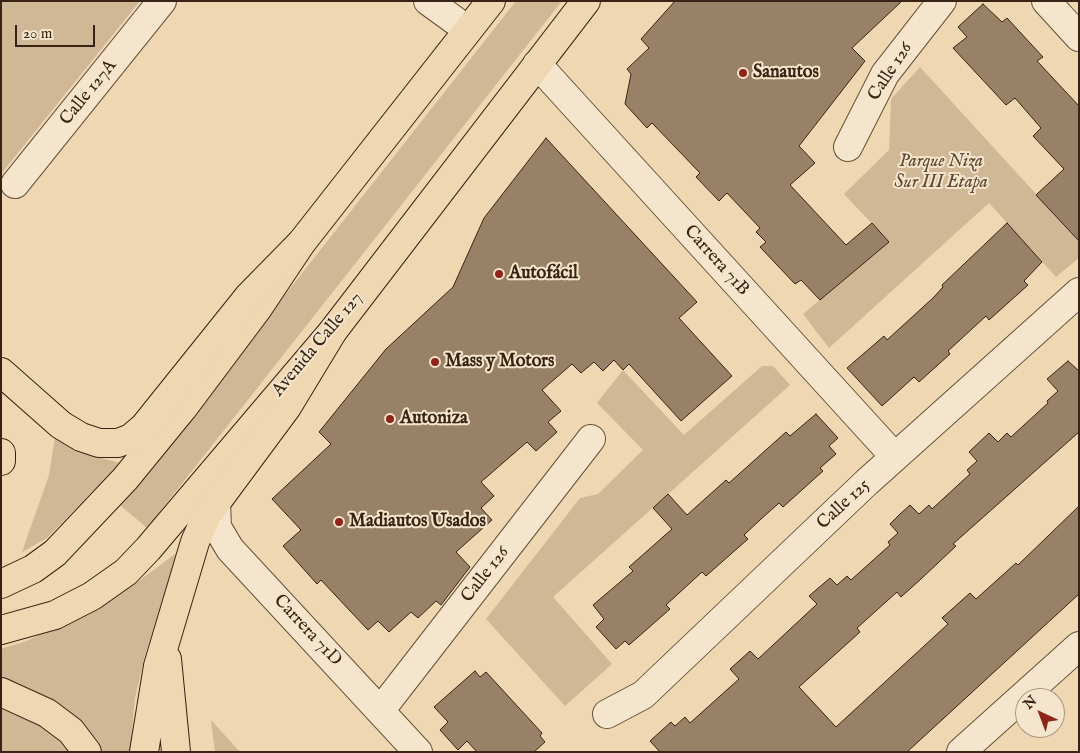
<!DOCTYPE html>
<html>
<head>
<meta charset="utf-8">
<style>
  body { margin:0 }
  #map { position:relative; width:1080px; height:753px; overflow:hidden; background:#efd7b1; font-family:"IM FELL English",serif }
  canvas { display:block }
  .frame { position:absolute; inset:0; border:2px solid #392314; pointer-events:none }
  .north { position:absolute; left:1015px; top:688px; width:50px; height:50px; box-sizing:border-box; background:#f5e5cc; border:1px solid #aa9782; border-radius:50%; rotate:317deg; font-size:14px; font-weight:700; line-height:20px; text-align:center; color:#392314 }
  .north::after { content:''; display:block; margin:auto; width:18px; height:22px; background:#8f2418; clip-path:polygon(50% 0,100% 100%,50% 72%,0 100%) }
  .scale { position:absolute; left:15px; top:25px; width:80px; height:22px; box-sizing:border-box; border:2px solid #392314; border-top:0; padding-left:6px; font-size:15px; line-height:18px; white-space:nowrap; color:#392314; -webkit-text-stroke:4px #f5e5cc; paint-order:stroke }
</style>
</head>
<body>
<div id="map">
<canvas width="1080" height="753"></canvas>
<div class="frame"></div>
<div class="north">N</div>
<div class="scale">20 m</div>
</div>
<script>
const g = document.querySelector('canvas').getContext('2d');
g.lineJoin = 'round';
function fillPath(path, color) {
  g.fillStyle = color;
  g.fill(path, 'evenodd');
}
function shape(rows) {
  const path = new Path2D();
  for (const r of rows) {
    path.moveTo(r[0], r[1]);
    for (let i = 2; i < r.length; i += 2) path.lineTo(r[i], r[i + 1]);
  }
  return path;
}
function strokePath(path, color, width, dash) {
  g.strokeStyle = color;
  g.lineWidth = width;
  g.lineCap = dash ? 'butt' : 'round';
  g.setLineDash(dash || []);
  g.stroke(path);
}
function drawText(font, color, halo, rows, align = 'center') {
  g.font = font + ' "IM FELL English",serif';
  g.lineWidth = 4;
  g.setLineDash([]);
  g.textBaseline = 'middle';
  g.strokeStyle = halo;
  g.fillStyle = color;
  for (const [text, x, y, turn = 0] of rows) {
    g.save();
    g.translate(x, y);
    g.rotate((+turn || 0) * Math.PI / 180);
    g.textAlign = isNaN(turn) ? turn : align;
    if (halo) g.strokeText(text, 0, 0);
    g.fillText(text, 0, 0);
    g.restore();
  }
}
fillPath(shape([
  [1,1,140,1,1,174],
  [516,1,562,1,147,528,120,505],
  [920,67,1079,241,1079,258,1056,277,989,203,829,348,803,314,889,242,844,194,889,150,891,99],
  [762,366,773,366,790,385,553,597,612,664,565,706,486,619,580,498,598,494,643,450,597,403,623,370,684,435],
  [55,436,79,452,120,463,47,538,22,552,49,475],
  [179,551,145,655,135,698,131,743,152,752,1,752,1,649,29,640,81,615,132,586],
  [211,720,240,752,215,752]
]), '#d0b896');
const building = shape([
  [675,1,902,1,852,48,865,61,799,146,815,163,790,185,846,245,872,223,889,242,820,300,801,280,795,284,760,247,766,242,756,232,760,228,727,193,719,201,696,177,700,173,652,123,647,128,625,104,631,74,627,69,649,48,641,39,675,1],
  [983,4,1002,22,1007,18,1043,57,1037,61,1079,106,1079,241,1036,195,1064,169,1033,136,1041,128,1015,98,1006,105,953,48,967,37,958,27,983,4],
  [546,138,697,302,679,318,732,376,681,421,629,364,623,370,614,360,603,371,594,362,581,373,572,364,542,390,561,411,548,422,557,432,536,451,527,442,481,482,494,496,481,508,492,520,456,552,470,567,441,605,436,601,418,618,411,612,389,632,378,621,368,630,321,580,317,584,283,546,301,530,272,499,331,444,319,432,386,349,453,287,484,218,546,138],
  [1007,223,1042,262,1024,281,1028,285,989,320,986,316,948,351,950,354,919,382,914,377,882,406,847,368,884,336,887,340,934,297,943,287,942,285,1007,223],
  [1068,361,1079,371,1079,432,953,544,956,546,921,579,901,597,897,592,857,628,860,632,799,687,836,727,948,624,942,618,970,593,976,599,1016,563,1018,565,1079,506,1079,594,907,752,660,752,650,741,671,722,675,726,685,717,690,723,739,679,730,669,750,651,758,659,817,604,809,596,830,578,837,585,847,576,851,580,890,545,888,542,898,533,890,524,899,515,910,505,919,514,929,505,932,509,970,474,967,470,977,461,969,452,989,433,998,442,1007,433,1011,437,1048,403,1047,401,1058,391,1047,379,1068,361],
  [816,414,838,438,829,446,836,454,820,468,823,471,783,507,779,503,761,519,744,535,748,539,706,576,702,572,666,605,670,609,629,645,625,641,616,649,596,627,604,619,593,605,633,571,629,567,672,529,653,508,668,494,687,515,726,480,729,483,786,432,790,436,816,414],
  [475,671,480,677,486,672,542,733,540,736,545,742,534,752,477,752,467,741,458,750,440,730,448,722,434,707,475,671]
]);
fillPath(building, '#988166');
strokePath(building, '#392314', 1);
const minor = shape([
  [428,1,468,30],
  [1046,1,1079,37],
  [537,64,895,457],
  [848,147,885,74,942,1],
  [15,184,162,1],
  [216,501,217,527,230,549,418,752],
  [380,711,591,439],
  [607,714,643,695,867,482,1079,292],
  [961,752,1079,646]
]);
const primary = shape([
  [1,584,33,569,55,553,125,479,183,408,258,308,302,242,491,1],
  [1,630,55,615,92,596,126,572,148,549,333,331,586,1]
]);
const trunk = shape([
  [1,372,61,425,81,437,99,443,118,443,131,438,144,427,249,296,302,242],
  [1,453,1,461],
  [167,659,176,752],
  [1,692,47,713,71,731,87,752],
  [144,752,158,666,195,542,207,515,287,407,333,331]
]);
strokePath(minor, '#66503b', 30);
strokePath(primary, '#392314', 30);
strokePath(trunk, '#392314', 30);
strokePath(minor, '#f5e5cc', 28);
strokePath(primary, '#efd7b1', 28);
strokePath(trunk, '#efd7b1', 28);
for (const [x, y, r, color] of [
  [743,73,5,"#8f2418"],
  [499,274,5,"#8f2418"],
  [435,362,5,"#8f2418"],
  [390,419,5,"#8f2418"],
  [339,522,5,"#8f2418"]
]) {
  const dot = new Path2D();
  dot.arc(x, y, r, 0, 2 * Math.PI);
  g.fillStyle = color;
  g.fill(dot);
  strokePath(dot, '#f5e5cc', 2);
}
drawText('18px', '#392314', '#f5e5cc', [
  ["Calle 126",891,72,-57],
  ["Calle 127A",89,93,-51],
  ["Carrera 71B",716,261,48],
  ["Avenida Calle 127",318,345,-50],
  ["Calle 125",844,505,-43],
  ["Calle 126",486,575,-52],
  ["Carrera 71D",307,631,47]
]);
drawText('bold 18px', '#392314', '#f5e5cc', [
  ["Sanautos",753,73],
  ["Autofácil",509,274],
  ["Mass y Motors",445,362],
  ["Autoniza",400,419],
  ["Madiautos Usados",349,522]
], 'left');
drawText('italic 18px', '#5f4834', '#f5e5cc', [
  ["Parque Niza",941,162],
  ["Sur III Etapa",941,183]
]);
</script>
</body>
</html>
